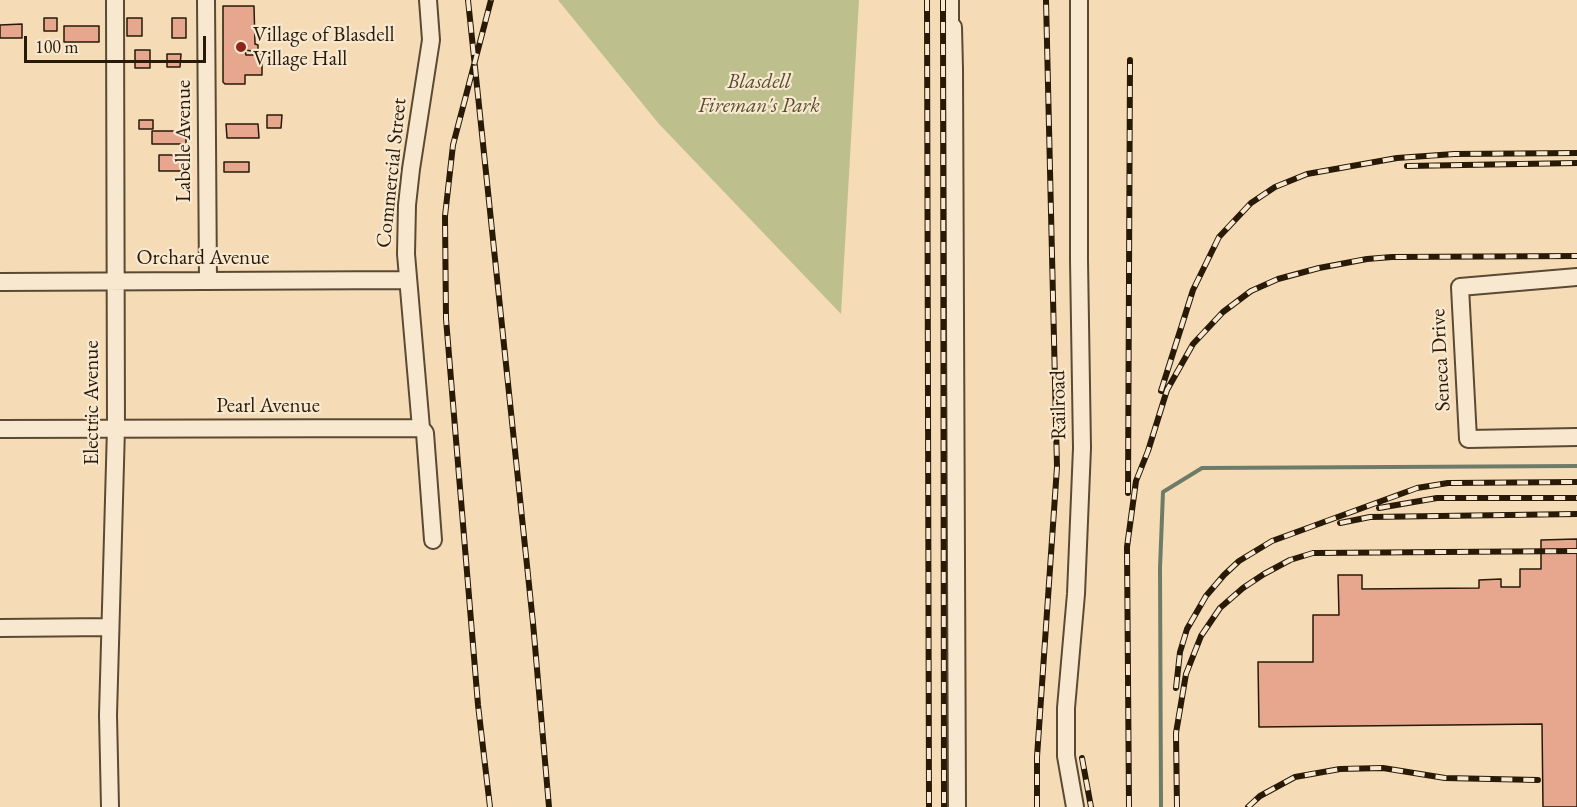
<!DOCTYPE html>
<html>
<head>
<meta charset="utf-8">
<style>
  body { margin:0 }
  #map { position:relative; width:1577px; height:807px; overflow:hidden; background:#f5dcb6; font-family:"EB Garamond",serif }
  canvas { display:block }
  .scale { position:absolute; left:24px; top:36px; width:182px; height:27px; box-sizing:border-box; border:3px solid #281a07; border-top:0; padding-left:8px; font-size:18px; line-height:21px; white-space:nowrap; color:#281a07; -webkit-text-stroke:4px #f8e8d0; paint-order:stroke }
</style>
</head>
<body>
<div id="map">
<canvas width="1577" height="807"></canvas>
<div class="scale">100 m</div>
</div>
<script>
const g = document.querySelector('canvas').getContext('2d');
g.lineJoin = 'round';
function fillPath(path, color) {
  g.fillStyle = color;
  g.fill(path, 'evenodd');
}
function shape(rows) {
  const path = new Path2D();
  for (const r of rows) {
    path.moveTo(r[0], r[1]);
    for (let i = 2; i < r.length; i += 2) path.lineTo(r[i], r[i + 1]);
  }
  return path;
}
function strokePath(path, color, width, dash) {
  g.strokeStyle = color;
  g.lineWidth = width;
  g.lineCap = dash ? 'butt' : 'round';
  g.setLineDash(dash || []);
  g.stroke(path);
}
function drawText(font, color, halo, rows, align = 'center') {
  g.font = font + ' "EB Garamond",serif';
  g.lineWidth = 4.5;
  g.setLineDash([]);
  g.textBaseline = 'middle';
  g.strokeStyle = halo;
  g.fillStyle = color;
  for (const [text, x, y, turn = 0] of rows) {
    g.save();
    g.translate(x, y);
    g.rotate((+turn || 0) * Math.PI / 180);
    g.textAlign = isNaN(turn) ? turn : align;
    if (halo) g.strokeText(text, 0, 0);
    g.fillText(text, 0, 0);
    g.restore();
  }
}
fillPath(shape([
  [558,0,859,0,841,314,659,124]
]), '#bdc08d');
strokePath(shape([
  [1161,807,1160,568,1163,492,1202,468,1577,466]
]), '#6e7b69', 4);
const building = shape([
  [223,6,254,6,255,44,258,45,258,52,245,50,246,55,262,55,262,75,245,75,245,84,225,84,223,82,223,6],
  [44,18,57,18,57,31,44,31,44,18],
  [127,18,142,18,142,36,127,36,127,18],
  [172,18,186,18,186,38,172,38,172,18],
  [22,24,22,38,0,38,0,25,22,24],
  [64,26,99,26,99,42,64,42,64,26],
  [135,50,150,50,150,68,135,68,135,50],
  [167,54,181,54,180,67,167,67,167,54],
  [267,115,282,115,281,128,267,128,267,115],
  [139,120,153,120,153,129,139,129,139,120],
  [226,124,258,124,259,138,227,138,226,124],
  [152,131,186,131,186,144,152,144,152,131],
  [159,155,184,155,184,171,159,171,159,155],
  [224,162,249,162,249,172,224,172,224,162],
  [1577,539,1577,807,1543,807,1542,724,1259,727,1258,662,1313,662,1313,615,1339,615,1338,575,1362,575,1362,589,1479,588,1479,580,1501,579,1501,587,1520,587,1520,569,1541,569,1541,540,1577,539]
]);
fillPath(building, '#e7a78e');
strokePath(building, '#281a07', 1.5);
const minor = shape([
  [206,0,208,281],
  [950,0,950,24,953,27,954,69,957,807],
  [1577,277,1460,287,1468,439,1577,437],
  [0,282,407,280],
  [421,428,406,254,407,205,411,169,431,40,428,0],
  [0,429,421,428,425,433,433,540],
  [0,628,110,627],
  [110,807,108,715,116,428,115,0],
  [1075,807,1066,756,1066,708,1076,594,1082,448,1079,260,1079,0]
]);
strokePath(minor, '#5b4a33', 20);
strokePath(minor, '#f8e8d0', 16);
const rail = shape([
  [468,0,533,623,549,807],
  [927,0,929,807],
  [943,0,944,807],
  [1407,166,1577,163],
  [1161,391,1193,290,1219,237,1251,203,1275,187,1307,174,1397,158,1454,154,1577,153],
  [1128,493,1130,60],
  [1379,508,1437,498,1577,498],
  [1340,523,1370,517,1577,514],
  [1176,688,1180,652,1187,629,1206,596,1224,575,1239,561,1272,541,1417,488,1448,483,1577,482],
  [1082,758,1091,807],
  [490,807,478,705,446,319,445,216,453,145,491,0],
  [1037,807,1037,757,1057,467,1046,0],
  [1129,807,1127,547,1136,481,1148,451,1167,390,1193,344,1223,312,1251,291,1278,279,1319,268,1367,259,1392,257,1577,256],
  [1177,807,1176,733,1186,674,1201,636,1220,608,1243,588,1264,574,1290,560,1313,553,1577,551],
  [1248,807,1260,796,1295,777,1340,769,1383,768,1445,778,1538,780]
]);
strokePath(rail, '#281a07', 6);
strokePath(rail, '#f8e8d0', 4, [11]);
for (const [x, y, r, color] of [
  [241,47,6,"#8f2418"]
]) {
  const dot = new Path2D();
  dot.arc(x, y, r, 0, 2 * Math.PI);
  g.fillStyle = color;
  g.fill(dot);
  strokePath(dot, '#f8e8d0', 2);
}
drawText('21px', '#281a07', '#f8e8d0', [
  ["Village of Blasdell",253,35],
  ["Village Hall",253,59]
], 'left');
drawText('italic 21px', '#554c2f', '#f8e8d0', [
  ["Blasdell",759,82],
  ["Fireman's Park",759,106]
]);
drawText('21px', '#281a07', '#f8e8d0', [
  ["Labelle Avenue",184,141,-90],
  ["Commercial Street",392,173,-84],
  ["Orchard Avenue",203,258],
  ["Seneca Drive",1441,360,-93],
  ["Electric Avenue",92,403,-90],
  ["Railroad",1059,405,-91],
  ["Pearl Avenue",268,406]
]);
</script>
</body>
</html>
